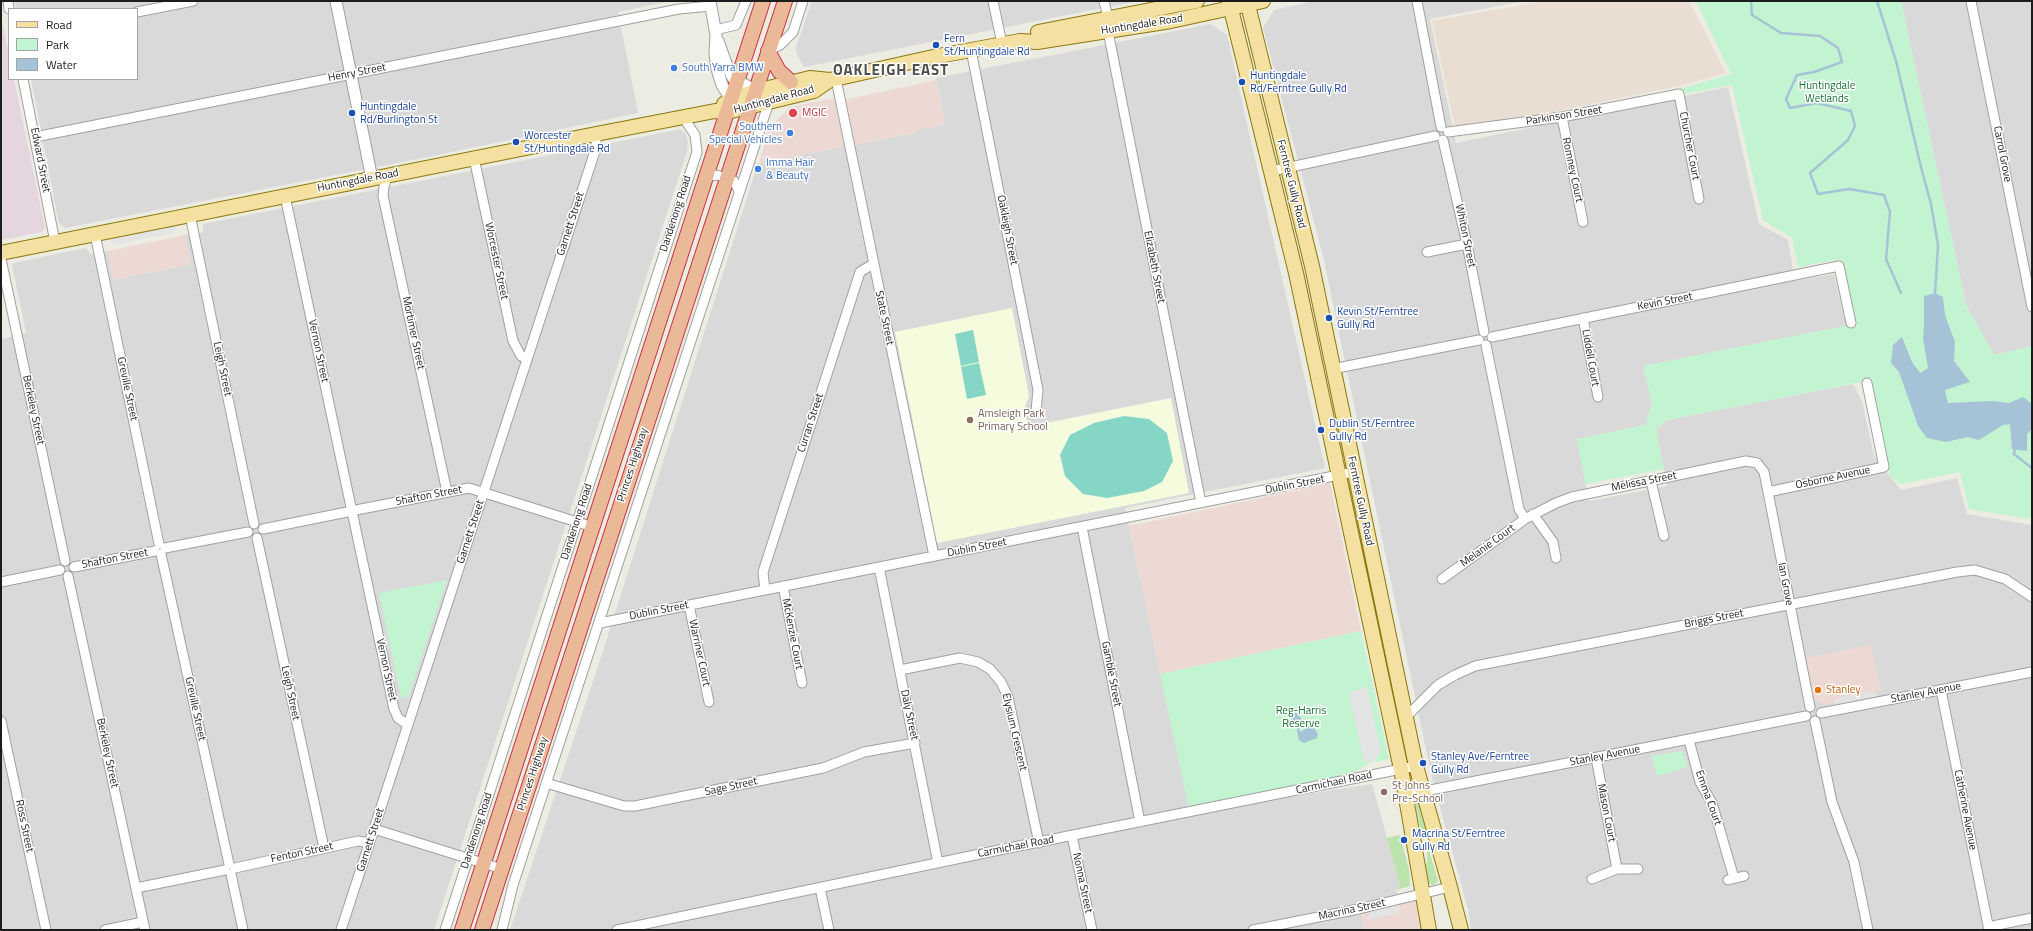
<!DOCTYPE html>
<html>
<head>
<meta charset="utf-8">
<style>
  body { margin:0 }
  #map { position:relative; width:2033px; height:931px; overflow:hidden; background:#edece3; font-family:"Titillium Web",sans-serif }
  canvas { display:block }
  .frame { position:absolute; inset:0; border:2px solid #1c1c1c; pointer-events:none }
  .legend { position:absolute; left:8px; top:8px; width:130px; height:72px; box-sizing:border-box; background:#fff; border:1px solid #a4a4a4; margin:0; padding:5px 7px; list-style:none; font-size:12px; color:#1c1c1c }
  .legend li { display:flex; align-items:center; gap:8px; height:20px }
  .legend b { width:20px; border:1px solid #a4a4a4 }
</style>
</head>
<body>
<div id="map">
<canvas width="2033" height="931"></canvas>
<div class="frame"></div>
<ul class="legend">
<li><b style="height:5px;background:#f4e1a1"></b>Road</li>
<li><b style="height:11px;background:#c2f4d1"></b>Park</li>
<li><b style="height:11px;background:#a6c2d7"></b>Water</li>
</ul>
</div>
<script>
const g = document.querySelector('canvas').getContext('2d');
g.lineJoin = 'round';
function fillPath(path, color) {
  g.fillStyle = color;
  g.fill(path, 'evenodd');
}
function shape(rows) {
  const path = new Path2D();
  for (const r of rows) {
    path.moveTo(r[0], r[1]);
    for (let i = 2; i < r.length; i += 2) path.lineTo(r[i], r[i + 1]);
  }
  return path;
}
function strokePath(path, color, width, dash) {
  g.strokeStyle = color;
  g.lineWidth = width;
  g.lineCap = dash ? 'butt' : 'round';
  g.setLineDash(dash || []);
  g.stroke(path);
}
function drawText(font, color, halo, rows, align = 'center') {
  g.font = font + ' "Titillium Web",sans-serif';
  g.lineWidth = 3;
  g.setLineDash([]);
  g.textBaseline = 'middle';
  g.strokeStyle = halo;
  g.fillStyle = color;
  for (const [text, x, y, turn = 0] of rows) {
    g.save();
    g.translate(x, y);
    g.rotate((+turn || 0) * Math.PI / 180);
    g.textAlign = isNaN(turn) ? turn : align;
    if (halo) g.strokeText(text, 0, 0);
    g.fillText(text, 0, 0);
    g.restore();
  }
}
fillPath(shape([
  [15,1,672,1,618,12,638,113,433,156,65,228,59,224,31,79,137,79,137,9,16,9],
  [812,1,1139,1,804,67,795,50],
  [1315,1,1525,1,1430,19,1456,143,1728,87,1759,224,1788,240,1795,281,1834,274,1846,326,1644,366,1652,404,1645,425,1577,439,1589,501,1667,486,1656,429,1667,420,1853,384,1862,401,1874,456,1901,490,1957,478,1967,514,2032,525,2032,930,1471,930,1468,909,1432,778,1323,256,1263,28,1274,10],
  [1901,1,2032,1,2032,346,1994,355,1966,305],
  [1210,24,1227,35,1325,468,1125,508,1190,812,1372,784,1400,885,1396,890,1402,903,1361,912,1365,930,510,930,602,654,758,163,916,133,916,130,945,124,936,78],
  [681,129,686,135,688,142,687,152,434,930,1,930,1,339,26,333,12,265,14,263,85,248,89,251,90,254,108,251,113,280,191,264,185,235,203,232,203,224]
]), '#dad9d9');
fillPath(shape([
  [936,80,945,124,916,130,916,133,759,163,769,128,790,107,830,99,849,99],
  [185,235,191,264,113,280,108,251],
  [1330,483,1361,631,1160,674,1129,526],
  [1871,645,1881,691,1825,705,1811,697,1804,658],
  [1419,900,1424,930,1365,930,1361,912]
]), '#edd9d3');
fillPath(shape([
  [1,16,9,54,9,79,14,79,45,228,42,232,1,240]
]), '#e5d5df');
fillPath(shape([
  [1012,308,1029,396,1023,413,1031,426,1171,398,1189,493,937,543,895,332]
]), '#f5fcdd');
fillPath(shape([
  [1543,1,1689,1,1726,73,1679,86,1456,132,1432,21]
]), '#eaded3');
fillPath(shape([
  [1419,802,1426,828,1426,831,1422,832,1423,850,1421,851,1420,828,1415,803],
  [1400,835,1409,870,1410,886,1396,890,1400,885,1387,838],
  [1427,843,1438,881,1433,886,1429,883,1426,878,1423,865,1427,863]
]), '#bce3ac');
fillPath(shape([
  [1696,1,1901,1,1966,305,1994,355,2032,346,2032,519,1969,509,1960,472,1901,484,1890,476,1872,380,1667,420,1656,429,1664,469,1585,484,1577,439,1645,425,1652,404,1643,366,1854,324,1841,259,1798,267,1792,238,1763,220,1732,85,1683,94,1680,89,1731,74],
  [447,580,408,698,401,697,379,593],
  [1361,631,1389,759,1377,762,1375,760,1335,783,1190,812,1160,674],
  [1682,751,1688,767,1657,776,1651,756]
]), '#c2f4d1');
fillPath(shape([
  [973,330,979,362,961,366,955,334],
  [979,363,986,395,967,399,961,367],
  [1124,416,1149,419,1167,433,1173,461,1162,482,1144,491,1107,498,1083,494,1065,476,1060,455,1070,435,1094,423]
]), '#86d6c8');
fillPath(shape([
  [177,225,174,233,111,245,112,238],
  [1367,687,1381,752,1375,760,1364,763,1349,693],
  [1875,692,1878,696,1833,706,1837,698],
  [1400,905,1399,913,1367,920,1369,912]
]), '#e4e4e4');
fillPath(shape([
  [1935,293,1943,297,1945,315,1955,342,1954,361,1970,382,1945,390,1948,403,1993,401,2009,403,2023,397,2032,404,2032,429,2027,434,2027,451,2012,449,2010,424,2003,425,1979,440,1968,437,1946,442,1927,438,1918,426,1899,372,1891,363,1893,345,1902,337,1912,362,1920,373,1928,368,1923,339,1924,324,1924,296],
  [1291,711,1299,714,1302,721,1299,729,1301,732,1309,725,1313,726,1318,734,1317,738,1304,743,1299,740,1296,727,1291,720,1289,714]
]), '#a6c2d7');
strokePath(shape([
  [1751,1,1752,15,1781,33,1820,36,1838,48,1842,62,1814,72,1797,75,1786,99,1790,108,1817,103,1851,111,1855,126,1848,140,1810,173,1818,194,1849,189,1884,195,1890,212,1886,259,1901,293],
  [1877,1,1896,61,1921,167,1931,204,1938,245,1935,293],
  [2015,447,2014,454,2032,468]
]), '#a6c2d7', 2.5);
const minor = shape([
  [8,1,9,9],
  [993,1,1002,44],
  [1104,1,1108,18],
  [1417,1,1441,127],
  [1971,1,2032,307],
  [137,12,193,1],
  [715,30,736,25,746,1],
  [1108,31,1201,503],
  [971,50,1038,390,1036,411],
  [768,51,780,45,793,32,803,1],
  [23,79,55,242],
  [836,79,934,556],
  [1562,117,1583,222],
  [1448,132,1562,117,1679,94,1699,199],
  [35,137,679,9,711,6],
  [1443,140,1467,244,1484,332],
  [474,158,513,341,521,356,527,359],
  [1272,171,1435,136],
  [388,175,384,186,383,196,447,492],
  [705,177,716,175,728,178,734,181,739,191],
  [285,196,351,507],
  [190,215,254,524],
  [95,234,159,544],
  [1427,252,1467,244],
  [1,259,65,561],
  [1583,318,1598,397],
  [1492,337,1839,266,1851,323],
  [1486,345,1519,509,1525,519],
  [1332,369,1479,340],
  [1651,481,1664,536],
  [1768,492,1884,467,1867,383],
  [356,510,469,488,593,527],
  [1533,514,1553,542,1556,558],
  [353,516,394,709,398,718,408,725],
  [1082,527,1140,822],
  [263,529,347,512],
  [257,538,324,848],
  [165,548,248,532],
  [161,554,229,864],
  [74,567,155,551],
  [879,567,938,863],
  [68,576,145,930],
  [1442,579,1525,519,1556,503,1572,497,1746,461,1757,463,1764,472,1768,492,1810,707],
  [1,582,60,570],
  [783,586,802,683],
  [765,590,763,572,860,272,873,264],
  [689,605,709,702],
  [600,623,1354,472],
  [900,670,960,658,978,662,990,669,1001,682,1008,697,1039,843],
  [1941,690,1989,930],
  [1821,713,2032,672],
  [1406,717,1438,685,1455,675,1475,666,1957,572,1975,570,2005,579,2032,597],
  [1,721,46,930],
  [1815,721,1832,802,1854,862,1868,930],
  [1689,740,1700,782,1712,803,1734,878],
  [1596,758,1617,869],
  [546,783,624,806,635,806,823,768,864,752,915,743],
  [1405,795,1806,716],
  [374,829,502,869],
  [1072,836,1092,930],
  [235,868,358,841,369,843],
  [231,874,243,930],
  [1592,879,1617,869,1638,869],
  [1728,880,1744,876],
  [136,888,225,870],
  [820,888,829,930],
  [1988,927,2032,918],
  [105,930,143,922],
  [341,930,596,148,596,134],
  [445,930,697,152,695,135,683,117],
  [502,930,513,885,769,102],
  [617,930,999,850,1416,766],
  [1253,930,1359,909,1450,887]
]);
const tertiary = shape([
  [336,1,372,179],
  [710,1,716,35,715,53,717,69,722,85,731,99],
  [718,41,727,66,733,78,756,91]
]);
const primary = shape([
  [1229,1,1296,273,1401,769,1429,930],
  [1247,1,1312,266,1416,766,1450,887,1461,930],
  [1038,32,1197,1],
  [724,104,731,99,756,91,810,78,830,80,933,57,1020,41,1037,42,1171,21,1263,1],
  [1,253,596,134,715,111,727,112,814,91,830,80]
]);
const trunk = shape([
  [768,51,779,71,791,82],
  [462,930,763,1],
  [482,930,785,1]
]);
strokePath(minor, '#a0a0a0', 11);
strokePath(tertiary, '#a0a0a0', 13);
strokePath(primary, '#89790c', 16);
strokePath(trunk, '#c93246', 16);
strokePath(minor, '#fff', 9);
strokePath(tertiary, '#fff', 11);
strokePath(primary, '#f4e1a1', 14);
strokePath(trunk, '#eaba98', 14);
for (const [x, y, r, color] of [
  [936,45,4,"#1a4fb4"],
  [674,68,4,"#3f7fe0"],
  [1242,82,4,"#1a4fb4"],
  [352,113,4,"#1a4fb4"],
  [793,113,5,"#e0444e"],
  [790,133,4,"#3f7fe0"],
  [516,142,4,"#1a4fb4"],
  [758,169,4,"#3f7fe0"],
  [1329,318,4,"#1a4fb4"],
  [970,420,4,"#8d6e63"],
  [1321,430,4,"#1a4fb4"],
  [1818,690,4,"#e8710a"],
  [1423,763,4,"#1a4fb4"],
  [1384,792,4,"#8d6e63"],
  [1404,840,4,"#1a4fb4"]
]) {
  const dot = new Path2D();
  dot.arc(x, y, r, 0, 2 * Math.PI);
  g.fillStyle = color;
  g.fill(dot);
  strokePath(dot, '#fff', 1.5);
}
drawText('11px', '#1c1c1c', '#fff', [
  ["Huntingdale Road",1142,25,-9],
  ["Henry Street",357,73,-11],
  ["Huntingdale Road",774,100,-15],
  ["Parkinson Street",1564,116,-9],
  ["Churcher Court",1689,146,79],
  ["Carrol Grove",2002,154,79],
  ["Edward Street",40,160,79],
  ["Romney Court",1572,170,78],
  ["Huntingdale Road",358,181,-11],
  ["Ferntree Gully Road",1291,184,76],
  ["Dandenong Road",676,214,-72],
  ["Garnett Street",571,224,-72],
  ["Oakleigh Street",1007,230,79],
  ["Whiton Street",1465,236,78],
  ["Worcester Street",496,261,78],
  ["Elizabeth Street",1154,267,79],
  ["Kevin Street",1665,302,-11],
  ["State Street",884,318,78],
  ["Mortimer Street",413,333,78],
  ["Vernon Street",318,351,78],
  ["Liddell Court",1590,358,80],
  ["Leigh Street",222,369,78],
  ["Greville Street",127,389,78],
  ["Berkeley Street",33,410,78],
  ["Curran Street",811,423,-72],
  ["Princes Highway",633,465,-72],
  ["Osborne Avenue",1833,478,-12],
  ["Melissa Street",1644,482,-11],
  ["Dublin Street",1295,485,-11],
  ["Shafton Street",429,496,-11],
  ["Ferntree Gully Road",1360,501,78],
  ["Dandenong Road",577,522,-72],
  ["Garnett Street",471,532,-72],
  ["Melanie Court",1488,546,-36],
  ["Dublin Street",977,548,-11],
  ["Shafton Street",115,559,-11],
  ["Ian Grove",1785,584,79],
  ["Dublin Street",659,611,-11],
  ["Briggs Street",1714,619,-11],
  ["McKenzie Court",792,634,79],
  ["Warriner Court",699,653,78],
  ["Vernon Street",386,670,78],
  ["Gamble Street",1111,674,79],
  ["Leigh Street",290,693,78],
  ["Stanley Avenue",1926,693,-11],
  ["Greville Street",195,709,78],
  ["Daly Street",909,715,78],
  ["Elysium Crescent",1014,732,77],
  ["Berkeley Street",107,753,78],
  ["Stanley Avenue",1605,756,-11],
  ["Princes Highway",533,774,-72],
  ["Carmichael Road",1334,783,-12],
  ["Sage Street",731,787,-12],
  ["Emma Court",1708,798,70],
  ["Catherine Avenue",1965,810,79],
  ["Mason Court",1606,813,79],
  ["Ross Street",24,826,78],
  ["Dandenong Road",477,831,-72],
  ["Garnett Street",371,840,-72],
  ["Carmichael Road",1016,847,-11],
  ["Fenton Street",302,853,-12],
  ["Nonna Street",1082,883,78],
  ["Macrina Street",1352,910,-12]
]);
drawText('11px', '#164399', '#fff', [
  ["Fern",944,39],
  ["St/Huntingdale Rd",944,52],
  ["Huntingdale",1250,76],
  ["Rd/Ferntree Gully Rd",1250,89],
  ["Huntingdale",360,107],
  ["Rd/Burlington St",360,120],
  ["Worcester",524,136],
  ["St/Huntingdale Rd",524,149],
  ["Kevin St/Ferntree",1337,312],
  ["Gully Rd",1337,325],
  ["Dublin St/Ferntree",1329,424],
  ["Gully Rd",1329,437],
  ["Stanley Ave/Ferntree",1431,757],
  ["Gully Rd",1431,770],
  ["Macrina St/Ferntree",1412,834],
  ["Gully Rd",1412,847]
], 'left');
drawText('11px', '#366cbe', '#fff', [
  ["South Yarra BMW",682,68],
  ["Southern",782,127,"right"],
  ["Special Vehicles",782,140,"right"],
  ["Imma Hair",766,163],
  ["& Beauty",766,176]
], 'left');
drawText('11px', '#14712f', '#fff', [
  ["Huntingdale",1827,86],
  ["Wetlands",1827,99],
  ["Reg-Harris",1301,711],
  ["Reserve",1301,724]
]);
drawText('11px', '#be3a42', '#fff', [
  ["MGIC",802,113]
], 'left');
drawText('11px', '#785e54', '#fff', [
  ["Amsleigh Park",978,414],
  ["Primary School",978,427],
  ["St Johns",1392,786],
  ["Pre-School",1392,799]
], 'left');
drawText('11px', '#c56008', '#fff', [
  ["Stanley",1826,690]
], 'left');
g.letterSpacing = '1px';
drawText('bold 15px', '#4f4f4f', '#fff', [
  ["OAKLEIGH EAST",891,71]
]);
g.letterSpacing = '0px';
</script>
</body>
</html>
